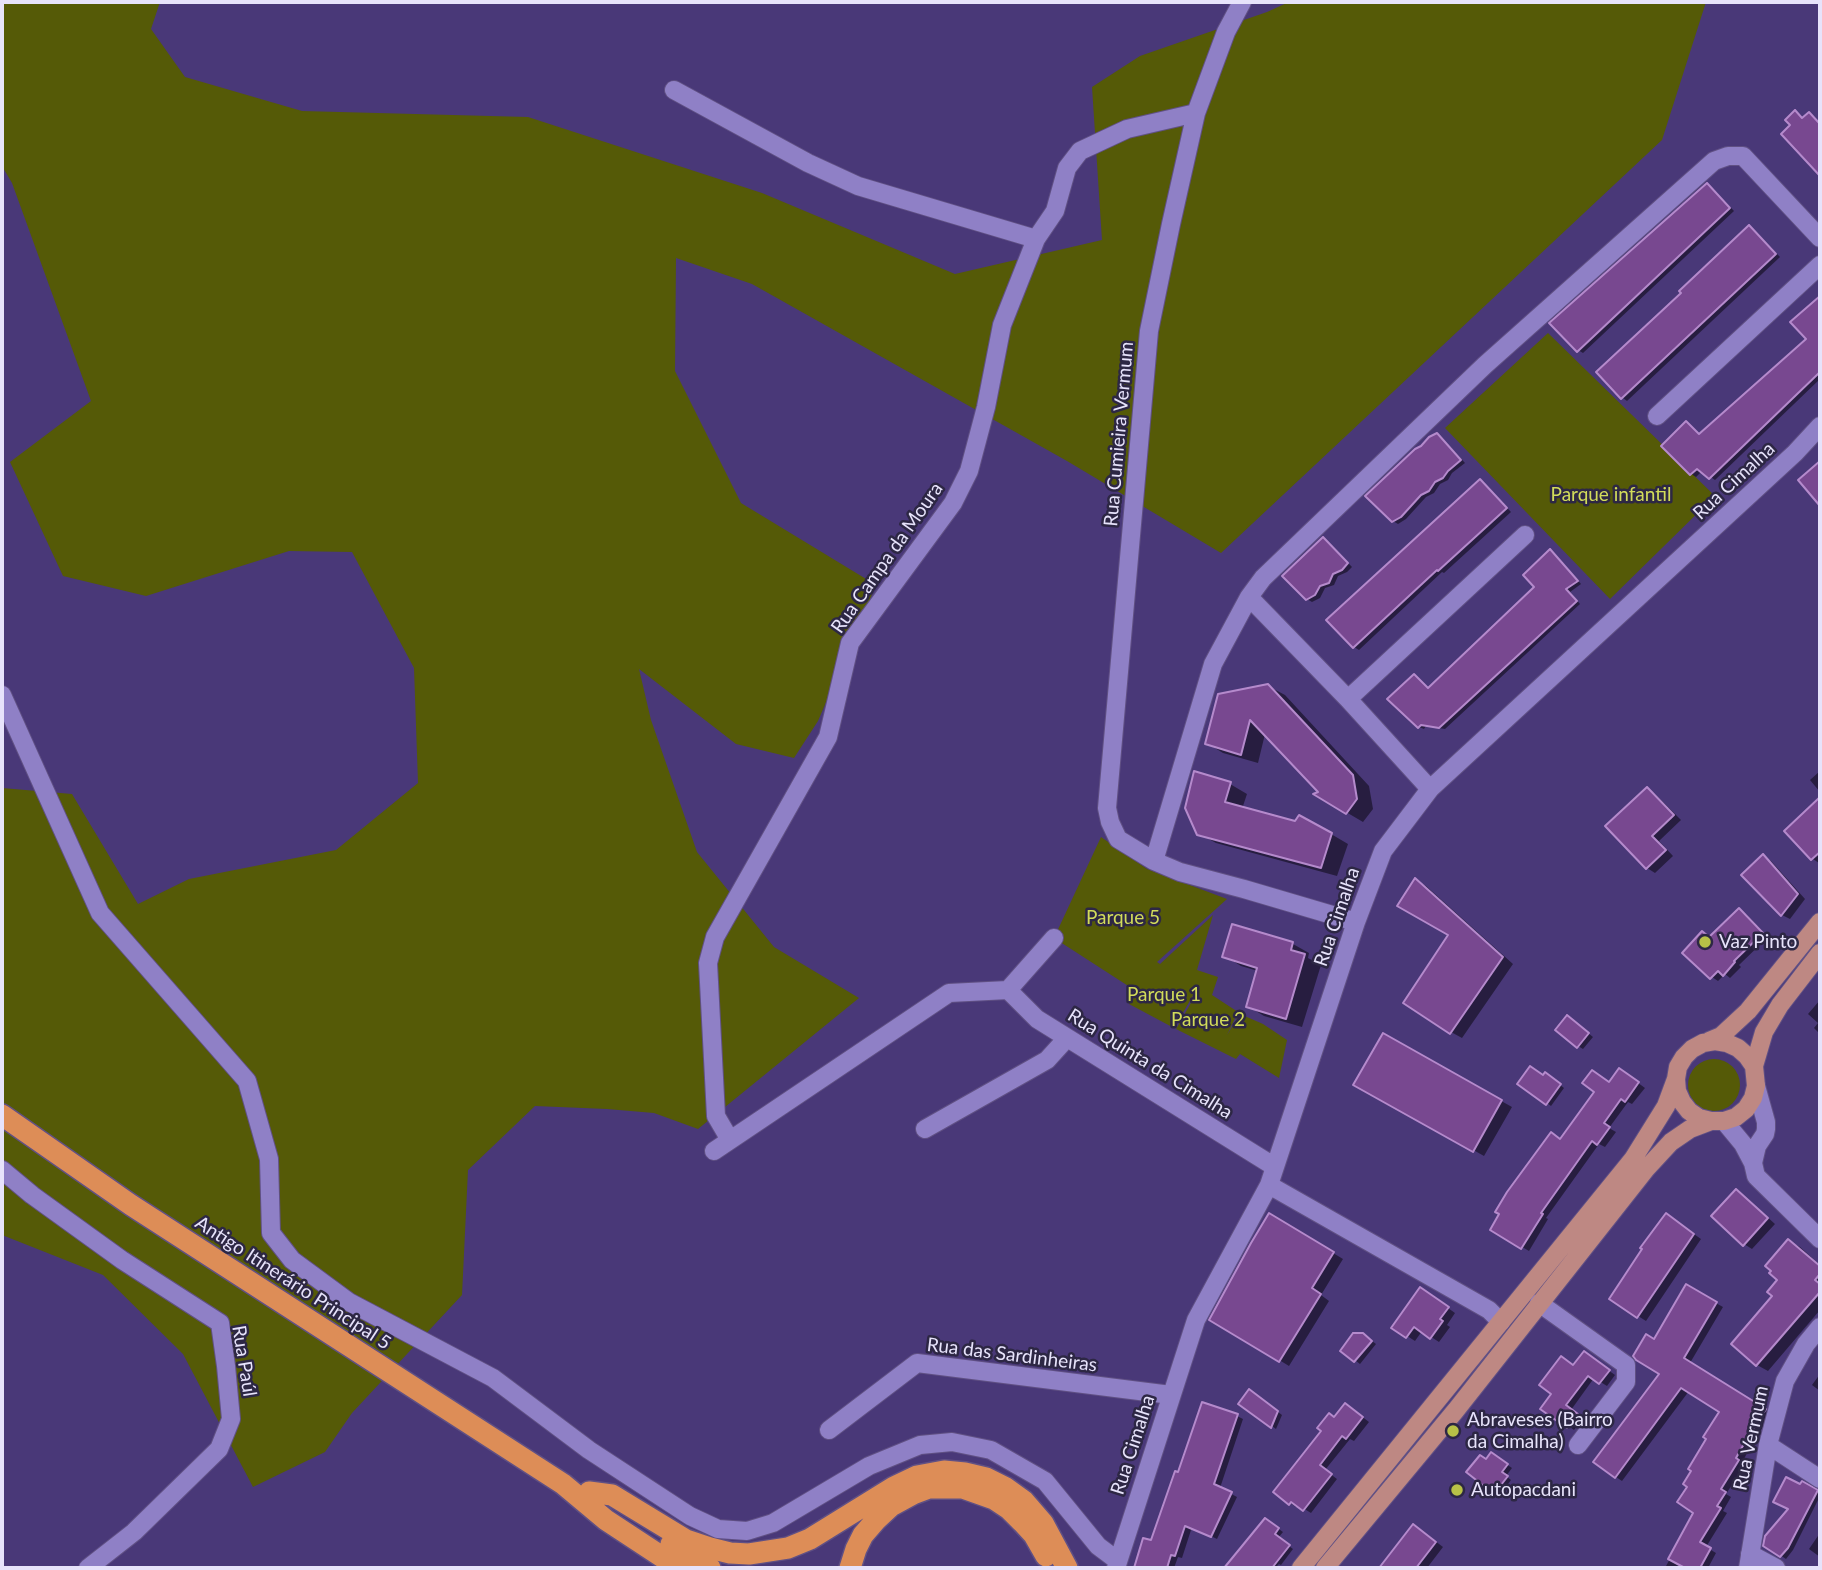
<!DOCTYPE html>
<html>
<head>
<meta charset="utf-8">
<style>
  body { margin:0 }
  #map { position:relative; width:1822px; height:1570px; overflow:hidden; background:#493878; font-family:Lato,sans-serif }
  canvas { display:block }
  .frame { position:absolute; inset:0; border:4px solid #e7e3fb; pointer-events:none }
</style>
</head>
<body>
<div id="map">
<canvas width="1822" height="1570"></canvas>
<div class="frame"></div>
</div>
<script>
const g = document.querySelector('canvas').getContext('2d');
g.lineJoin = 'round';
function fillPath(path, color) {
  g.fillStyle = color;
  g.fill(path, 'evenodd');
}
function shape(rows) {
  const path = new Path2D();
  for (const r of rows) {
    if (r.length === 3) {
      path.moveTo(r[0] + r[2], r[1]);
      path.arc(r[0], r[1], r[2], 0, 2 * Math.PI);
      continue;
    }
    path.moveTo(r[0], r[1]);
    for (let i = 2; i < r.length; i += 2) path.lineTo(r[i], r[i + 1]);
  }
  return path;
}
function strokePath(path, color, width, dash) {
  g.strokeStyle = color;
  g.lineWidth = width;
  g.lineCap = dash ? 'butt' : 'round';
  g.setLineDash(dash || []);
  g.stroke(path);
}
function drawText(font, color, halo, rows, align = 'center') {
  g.font = font + ' Lato,sans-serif';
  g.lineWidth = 5;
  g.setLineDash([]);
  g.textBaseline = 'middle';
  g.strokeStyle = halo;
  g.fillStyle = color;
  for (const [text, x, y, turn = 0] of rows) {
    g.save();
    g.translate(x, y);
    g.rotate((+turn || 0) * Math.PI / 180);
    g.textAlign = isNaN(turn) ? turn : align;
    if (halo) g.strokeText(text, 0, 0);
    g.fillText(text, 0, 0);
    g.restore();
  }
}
fillPath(shape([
  [2,2,160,2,151,29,185,77,302,111,528,117,762,193,955,274,1102,240,1092,87,1140,56,1267,12,1289,2,1706,2,1662,140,1221,553,1067,461,752,284,676,258,675,371,741,503,876,585,818,721,794,758,736,744,639,669,651,720,697,852,774,947,859,998,698,1129,654,1113,607,1109,535,1106,468,1170,462,1295,352,1413,325,1452,253,1487,183,1354,103,1275,2,1235,2,788,72,794,138,904,189,879,336,850,418,783,414,668,352,552,289,551,146,596,63,576,10,462,91,401,12,183,2,166],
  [1548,333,1715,496,1610,599,1445,428],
  [1101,837,1147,869,1227,899,1157,962,1160,964,1213,915,1197,970,1218,977,1212,995,1238,1012,1227,1035,1240,1014,1263,1024,1287,1040,1279,1078,1240,1054,1236,1059,1176,1029,1200,987,1198,987,1174,1028,1129,1004,1140,986,1136,991,1054,938],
  [1714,1085,26]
]), '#555a07');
fillPath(shape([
  [1707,185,1712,188,1734,211,1583,353,1578,350],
  [1749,227,1754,230,1780,257,1627,401,1623,398,1599,372,1683,293],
  [1819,300,1820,301,1820,379,1715,480,1702,471,1696,477,1691,474,1663,446,1700,435,1809,339],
  [1437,435,1442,438,1465,463,1452,473,1448,480,1440,484,1434,493,1426,497,1406,519,1398,524,1393,521],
  [1480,481,1485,484,1511,512,1444,573,1442,572,1359,650,1354,647],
  [1323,539,1328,542,1352,567,1347,572,1338,576,1334,585,1325,588,1320,598,1312,602,1307,599],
  [1551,551,1555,554,1581,584,1570,592,1580,604,1445,729,1426,726,1424,729,1419,727,1419,679,1429,689,1536,587],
  [1268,686,1285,695,1369,786,1373,809,1363,822,1317,795,1321,793,1265,734,1258,763,1223,753,1207,743],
  [1820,771,1820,792,1810,780],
  [1230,784,1247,794,1242,809,1331,834,1348,844,1337,876,1216,843,1198,833],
  [1647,789,1655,794,1681,820,1659,841,1673,856,1655,873,1647,868],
  [1820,800,1820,861,1819,863,1813,859,1787,831],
  [1764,856,1771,861,1805,899,1790,919,1782,915],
  [1416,880,1426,886,1513,964,1462,1038,1451,1032,1450,935],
  [1739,911,1746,914,1768,937,1739,965,1741,967,1730,978,1725,974,1718,981,1712,977],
  [1233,926,1293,944,1309,953,1308,958,1321,965,1302,1027,1264,1016,1248,1006,1258,971,1241,966,1225,956],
  [1820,1000,1820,1034,1814,1028,1818,1023,1808,1014],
  [1572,1020,1593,1037,1583,1049,1578,1046],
  [1383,1035,1512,1107,1484,1156,1356,1084],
  [1626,1074,1645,1088,1632,1104,1628,1102,1609,1128,1616,1132,1605,1147,1599,1144,1546,1218,1548,1219,1529,1251,1492,1229,1597,1091],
  [1544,1077,1550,1077,1564,1088,1551,1106,1547,1103],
  [1736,1191,1744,1196,1775,1224,1752,1249,1744,1244],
  [1270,1215,1343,1259,1321,1295,1329,1301,1289,1366,1212,1319],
  [1674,1220,1701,1239,1646,1321,1638,1316,1644,1249],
  [1789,1241,1800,1247,1820,1265,1820,1310,1768,1371,1757,1365,1733,1344,1774,1296],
  [1687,1287,1723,1307,1690,1363,1771,1414,1747,1453,1742,1463,1745,1465,1726,1494,1731,1497,1723,1511,1727,1513,1706,1547,1716,1553,1708,1568,1665,1568,1695,1512,1689,1486,1721,1411,1689,1391,1622,1481,1616,1477,1662,1374,1655,1341],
  [1428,1294,1455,1313,1447,1325,1450,1327,1439,1342,1422,1331,1415,1341,1393,1327],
  [1368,1338,1376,1344,1360,1364,1342,1350],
  [1590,1357,1615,1375,1607,1386,1594,1378,1571,1410,1583,1419,1574,1430,1543,1408,1574,1367],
  [1820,1374,1820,1391,1812,1385],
  [1255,1394,1282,1415,1276,1429,1272,1426],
  [1352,1409,1369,1422,1354,1441,1350,1439,1325,1470,1337,1479,1311,1513,1298,1505,1296,1507,1290,1503,1324,1430,1335,1418],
  [1237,1416,1243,1419,1220,1488,1237,1497,1217,1539,1192,1527,1182,1558,1178,1557,1174,1568,1136,1568,1144,1540,1153,1542,1179,1474],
  [1496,1457,1512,1468,1506,1476,1511,1480,1500,1495,1495,1492,1487,1461],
  [1802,1483,1820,1493,1820,1496,1793,1550,1786,1559,1765,1545,1791,1509],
  [1266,1520,1283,1532,1278,1538,1293,1549,1281,1565,1279,1564,1275,1568,1228,1568],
  [1422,1531,1443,1547,1427,1568,1389,1568,1384,1565],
  [1820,1533,1820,1557,1809,1549]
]), '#0007');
const building = shape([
  [1795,110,1802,118,1809,112,1820,124,1820,176,1781,134,1790,125,1785,120,1795,110],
  [1707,183,1730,208,1577,352,1549,323,1707,183],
  [1749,225,1776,254,1621,399,1596,372,1681,293,1679,291,1749,225],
  [1820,296,1820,372,1709,479,1697,469,1690,475,1661,446,1686,421,1699,434,1806,339,1790,322,1820,296],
  [1437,433,1461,460,1448,471,1443,478,1435,482,1429,491,1421,495,1401,517,1392,522,1365,496,1415,449,1421,446,1429,437,1437,433],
  [1820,461,1820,506,1798,480,1820,461],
  [1480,479,1507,508,1438,571,1437,570,1353,648,1326,620,1480,479],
  [1323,537,1348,563,1342,570,1333,574,1329,583,1320,586,1315,595,1306,600,1282,576,1323,537],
  [1550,549,1578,581,1566,589,1577,601,1439,728,1421,725,1418,728,1387,699,1414,674,1428,688,1534,587,1523,575,1550,549],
  [1268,684,1353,775,1357,799,1346,814,1313,794,1318,792,1250,720,1241,755,1205,744,1218,694,1268,684],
  [1194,771,1231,782,1225,802,1295,821,1299,815,1332,833,1321,868,1197,835,1185,808,1194,771],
  [1647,787,1674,815,1652,836,1666,850,1646,869,1605,826,1647,787],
  [1820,797,1820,852,1811,860,1784,831,1820,797],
  [1763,854,1798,894,1781,916,1741,875,1763,854],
  [1415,878,1503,957,1450,1034,1403,1003,1448,935,1397,906,1415,878],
  [1739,908,1763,933,1734,961,1735,962,1723,976,1718,971,1710,979,1682,953,1702,931,1709,937,1739,908],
  [1232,924,1293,942,1291,950,1305,954,1286,1019,1246,1007,1257,968,1222,957,1232,924],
  [1567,1015,1589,1033,1577,1048,1555,1030,1567,1015],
  [1383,1033,1502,1100,1473,1152,1353,1085,1383,1033],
  [1530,1066,1543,1075,1545,1072,1561,1084,1546,1105,1517,1084,1530,1066],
  [1619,1068,1639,1082,1625,1102,1621,1099,1604,1123,1610,1127,1597,1145,1592,1141,1541,1213,1543,1214,1521,1249,1490,1230,1499,1214,1495,1212,1507,1192,1551,1132,1560,1139,1594,1092,1582,1083,1592,1070,1609,1082,1619,1068],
  [1736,1189,1768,1218,1743,1246,1711,1216,1736,1189],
  [1269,1213,1334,1252,1312,1288,1321,1294,1279,1362,1209,1320,1251,1243,1269,1213],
  [1666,1213,1694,1234,1637,1318,1609,1299,1642,1249,1640,1248,1666,1213],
  [1788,1239,1820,1266,1820,1274,1815,1280,1820,1284,1820,1292,1756,1366,1731,1344,1772,1296,1767,1292,1777,1280,1769,1273,1771,1271,1765,1266,1788,1239],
  [1686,1284,1717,1302,1684,1358,1766,1409,1741,1449,1736,1458,1739,1460,1721,1489,1726,1492,1717,1506,1721,1508,1700,1542,1711,1548,1700,1568,1685,1568,1668,1559,1693,1513,1677,1502,1687,1487,1683,1484,1691,1471,1688,1469,1706,1439,1703,1437,1719,1412,1681,1388,1615,1478,1593,1462,1659,1374,1636,1360,1633,1356,1646,1334,1654,1339,1686,1284],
  [1420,1287,1449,1307,1440,1319,1443,1321,1430,1339,1414,1327,1406,1338,1391,1328,1420,1287],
  [1353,1333,1363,1333,1372,1341,1354,1362,1340,1351,1353,1333],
  [1584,1351,1610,1370,1599,1384,1588,1376,1566,1405,1578,1414,1567,1428,1540,1409,1551,1394,1539,1385,1561,1356,1573,1365,1584,1351],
  [1249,1389,1278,1411,1271,1428,1238,1404,1249,1389],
  [1202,1402,1238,1414,1214,1484,1232,1492,1211,1537,1185,1526,1175,1556,1171,1555,1167,1568,1134,1568,1143,1538,1151,1540,1175,1471,1178,1472,1202,1402],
  [1345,1403,1363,1417,1346,1439,1342,1436,1320,1465,1332,1474,1303,1511,1291,1502,1289,1505,1273,1492,1321,1431,1317,1428,1329,1413,1334,1417,1345,1403],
  [1491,1452,1508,1464,1502,1472,1508,1476,1494,1494,1466,1472,1480,1455,1486,1459,1491,1452],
  [1786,1477,1800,1484,1802,1481,1818,1490,1788,1548,1780,1557,1763,1546,1765,1536,1788,1509,1773,1502,1786,1477],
  [1265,1518,1279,1528,1275,1534,1290,1545,1272,1568,1224,1568,1265,1518],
  [1413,1524,1436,1542,1416,1568,1379,1568,1413,1524]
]);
fillPath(building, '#784890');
strokePath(building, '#b58acc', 2);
const street = shape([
  [1242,2,1226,32,1196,113,1171,224,1149,331,1107,808,1110,822,1118,839,1154,861,1180,872,1244,889,1356,922],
  [674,90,808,163,858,186,1036,239],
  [1657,416,1820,265],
  [1249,597,1348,699,1430,789],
  [2,695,100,913,247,1081,269,1159,271,1233,292,1260,349,1302,493,1378,589,1450,690,1516,718,1529,747,1531,773,1523,869,1466,920,1445,952,1442,991,1450,1045,1481,1098,1546,1118,1561],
  [1348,699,1525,535],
  [1154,861,1213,664,1249,597,1263,578,1485,365,1714,161,1728,156,1743,156,1820,238],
  [1008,990,1037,1019,1275,1167],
  [1008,990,1054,938],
  [1724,1121,1743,1144,1753,1163,1756,1176,1820,1239],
  [925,1129,1047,1060,1067,1038],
  [730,1140,716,1116,708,963,715,937,828,737,850,643,953,503,969,471,986,407,1002,325,1036,239,1055,211,1067,168,1080,151,1127,129,1196,113],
  [714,1151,949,993,1008,990],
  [1753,1163,1757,1146,1765,1134,1766,1129,1766,1122,1756,1086],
  [2,1170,32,1195,122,1260,220,1323,226,1366,231,1419,219,1449,134,1532,88,1568],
  [1269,1185,1489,1310,1501,1322],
  [1539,1303,1626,1365,1626,1382,1578,1445],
  [829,1430,917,1363,1171,1395],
  [1768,1445,1820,1479],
  [1750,1554,1776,1568],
  [1116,1568,1196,1320,1269,1185,1356,922,1383,851,1430,789,1795,453,1820,426],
  [1748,1568,1768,1445,1785,1381,1806,1344,1820,1327]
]);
const primary = shape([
  [1709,1041,1721,1036,1748,1011,1820,922],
  [1754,1066,1764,1032,1780,1005,1820,953],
  [1301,1568,1633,1159,1666,1106,1676,1079,1678,1067,1684,1057,1692,1049,1703,1043,1715,1041,1727,1043,1738,1048,1747,1056,1754,1066,1756,1086,1753,1098,1746,1109,1736,1117,1724,1121,1711,1121,1699,1118,1689,1111,1682,1102,1677,1091,1676,1079],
  [1325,1568,1456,1410,1646,1169,1671,1142,1690,1129,1711,1121]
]);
const highway = shape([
  [2,1115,131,1205,563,1484,606,1520,679,1568],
  [589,1492,612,1495,686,1540,710,1548,730,1553,749,1554,788,1548,810,1539,894,1487,917,1476,944,1471,965,1473,986,1478,1006,1488,1024,1501,1043,1523,1067,1568],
  [671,1544,710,1568],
  [850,1568,856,1549,863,1535,876,1520,891,1506,913,1494,929,1488,963,1488,994,1499,1009,1509,1022,1522,1034,1535,1046,1556]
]);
strokePath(street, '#605084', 20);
strokePath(primary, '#605084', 20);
strokePath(highway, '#605084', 24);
strokePath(street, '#8f80c6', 18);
strokePath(primary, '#be8883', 18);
strokePath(highway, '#dd8d57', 21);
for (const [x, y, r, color] of [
  [1705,942,7,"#b8c147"],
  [1453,1431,7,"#b8c147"],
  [1457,1490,7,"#b8c147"]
]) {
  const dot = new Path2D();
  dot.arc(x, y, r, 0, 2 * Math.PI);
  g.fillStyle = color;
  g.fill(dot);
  strokePath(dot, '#2d2744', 2.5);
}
drawText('19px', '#e7e3fb', '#2d2744', [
  ["Rua Cumieira Vermum",1119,434,-85],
  ["Rua Cimalha",1734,481,-43],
  ["Rua Campa da Moura",887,558,-55],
  ["Rua Cimalha",1337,917,-71],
  ["Rua Quinta da Cimalha",1150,1064,32],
  ["Antigo Itinerário Principal 5",293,1283,33],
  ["Rua das Sardinheiras",1012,1355,7],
  ["Rua Paúl",244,1361,81],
  ["Rua Vermum",1751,1438,-78],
  ["Rua Cimalha",1133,1445,-72]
]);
drawText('19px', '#d2dc5a', '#2d2744', [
  ["Parque infantil",1611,495],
  ["Parque 5",1123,918],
  ["Parque 1",1164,995],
  ["Parque 2",1208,1020]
]);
drawText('19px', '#e7e3fb', '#2d2744', [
  ["Vaz Pinto",1719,942],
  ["Abraveses (Bairro",1467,1420],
  ["da Cimalha)",1467,1442],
  ["Autopacdani",1471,1490]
], 'left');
</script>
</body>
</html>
